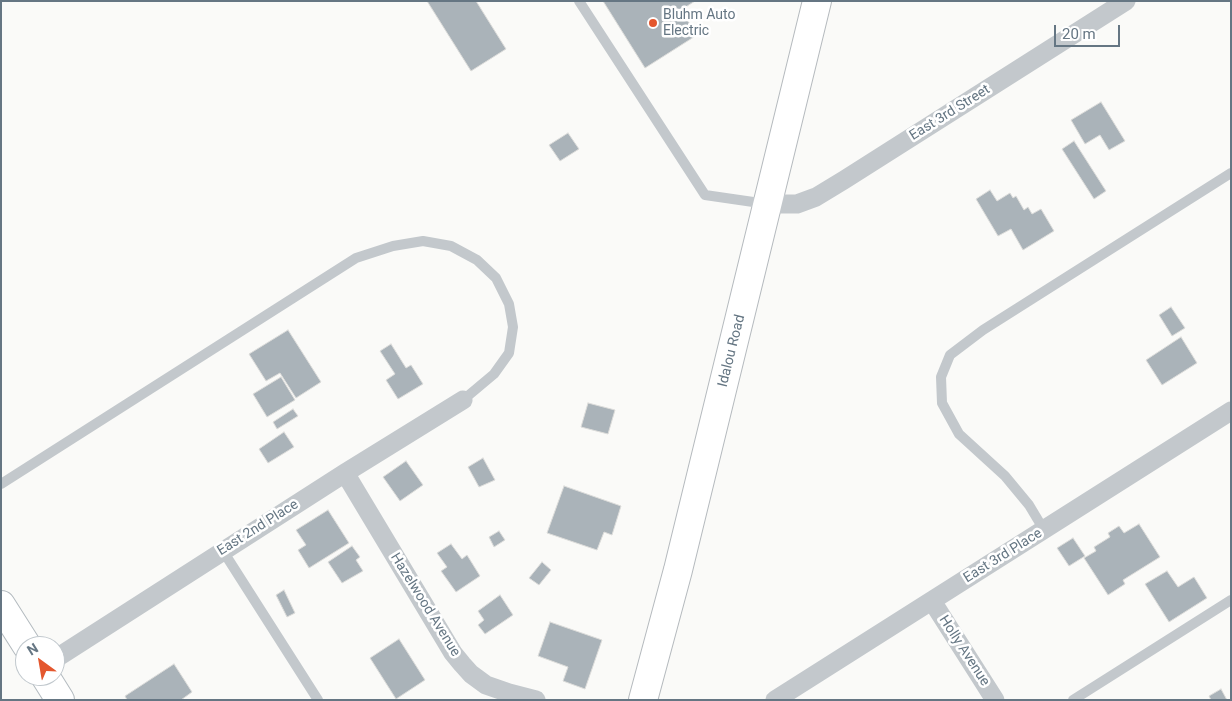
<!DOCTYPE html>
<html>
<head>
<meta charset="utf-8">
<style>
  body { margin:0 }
  #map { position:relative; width:1232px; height:701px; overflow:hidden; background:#fafaf8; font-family:Roboto,sans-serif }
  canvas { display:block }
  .frame { position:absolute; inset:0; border:2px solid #657683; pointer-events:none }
  .north { position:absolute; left:15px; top:636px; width:50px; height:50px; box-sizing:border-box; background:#fff; border:1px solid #c1c8cd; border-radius:50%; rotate:328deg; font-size:14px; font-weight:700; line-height:20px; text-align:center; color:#657683 }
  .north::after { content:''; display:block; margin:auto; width:18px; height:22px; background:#e4572e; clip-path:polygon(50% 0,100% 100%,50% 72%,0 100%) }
  .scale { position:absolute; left:1054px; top:25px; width:66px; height:22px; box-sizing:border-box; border:2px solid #657683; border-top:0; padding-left:6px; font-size:15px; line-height:18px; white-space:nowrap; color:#657683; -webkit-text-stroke:4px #fff; paint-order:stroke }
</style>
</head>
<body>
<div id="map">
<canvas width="1232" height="701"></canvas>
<div class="frame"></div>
<div class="north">N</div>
<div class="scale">20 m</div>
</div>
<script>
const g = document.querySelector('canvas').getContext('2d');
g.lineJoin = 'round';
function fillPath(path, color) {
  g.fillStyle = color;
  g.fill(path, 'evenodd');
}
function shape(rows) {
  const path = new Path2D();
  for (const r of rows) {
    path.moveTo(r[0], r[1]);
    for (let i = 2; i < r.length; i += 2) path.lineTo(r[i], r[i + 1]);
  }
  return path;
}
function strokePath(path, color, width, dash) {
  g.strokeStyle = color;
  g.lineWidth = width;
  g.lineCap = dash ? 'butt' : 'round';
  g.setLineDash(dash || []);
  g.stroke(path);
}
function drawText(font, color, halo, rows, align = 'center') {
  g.font = font + ' Roboto,sans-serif';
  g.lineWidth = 5;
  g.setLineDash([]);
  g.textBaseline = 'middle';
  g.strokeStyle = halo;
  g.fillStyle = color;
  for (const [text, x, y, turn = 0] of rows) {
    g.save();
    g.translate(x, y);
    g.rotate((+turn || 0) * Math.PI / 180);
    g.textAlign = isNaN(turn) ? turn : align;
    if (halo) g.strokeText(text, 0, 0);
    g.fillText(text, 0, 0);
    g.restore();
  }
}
const building = shape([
  [427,1,476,1,506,49,471,71,427,1],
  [603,1,695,1,681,10,697,35,645,68,603,1],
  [1101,102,1125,141,1109,150,1100,135,1085,144,1071,120,1101,102],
  [568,133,579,149,560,161,549,145,568,133],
  [1074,141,1106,191,1094,199,1062,149,1074,141],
  [990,190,997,201,1010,193,1013,198,1016,196,1024,210,1028,207,1032,214,1041,209,1054,231,1023,250,1011,229,998,236,976,199,990,190],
  [1171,307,1185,328,1172,336,1159,315,1171,307],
  [288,330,321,382,296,398,280,373,266,381,249,354,288,330],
  [1181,337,1197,363,1162,385,1146,360,1181,337],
  [391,344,406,368,411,365,423,384,398,399,386,380,395,374,380,351,391,344],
  [281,377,295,400,267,417,253,394,281,377],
  [588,403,615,410,608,434,581,427,588,403],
  [293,409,298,416,277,429,273,422,293,409],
  [284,432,294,447,268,463,259,449,284,432],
  [483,458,495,480,479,487,468,467,483,458],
  [406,461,423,485,400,501,383,477,406,461],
  [564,486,621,506,612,535,604,532,597,550,547,533,564,486],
  [328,510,349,543,309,568,298,550,306,545,296,530,328,510],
  [1139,524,1160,557,1123,580,1125,584,1108,595,1084,558,1096,551,1094,547,1110,537,1108,533,1119,526,1124,533,1139,524],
  [499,531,505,540,494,547,489,537,499,531],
  [1073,538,1085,556,1069,566,1057,548,1073,538],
  [451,544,462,559,467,555,480,576,456,592,441,571,447,567,437,553,451,544],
  [352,546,360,557,356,560,363,571,342,583,328,562,352,546],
  [542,562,551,570,539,585,529,578,542,562],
  [1167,571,1178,587,1194,577,1207,598,1169,622,1145,584,1167,571],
  [284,590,295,613,287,617,276,595,284,590],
  [500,595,513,615,485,634,478,625,484,620,478,611,500,595],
  [550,622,602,640,585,689,563,681,568,667,538,656,550,622],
  [399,639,425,680,396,699,370,658,399,639],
  [174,664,192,692,181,700,127,700,125,696,174,664],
  [1221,689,1227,700,1211,700,1209,696,1221,689]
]);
fillPath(building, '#aab3b9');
strokePath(building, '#dcdcda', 1);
const secondary = shape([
  [1,605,27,646],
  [45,676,60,700]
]);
const primary = shape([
  [643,700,678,570,817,1]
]);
strokePath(secondary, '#b3babf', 30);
strokePath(primary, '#b5babe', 30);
strokePath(shape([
  [579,1,705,195,767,204],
  [1,484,356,258,393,246,423,241,451,246,477,260,496,278,509,304,513,327,509,353,494,374,463,400],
  [1044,530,1029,505,1005,476,959,434,942,403,941,377,950,355,983,330,1231,173],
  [223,551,318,700],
  [1073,700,1231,600]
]), '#c3c8cc', 10);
strokePath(shape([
  [768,204,797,204,816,197,844,180,1126,1],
  [345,473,453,653,462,664,471,674,486,685,509,693,536,700],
  [932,601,995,700],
  [55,659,345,473,463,400],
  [775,700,1231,411]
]), '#c3c8cc', 19);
strokePath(secondary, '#fff', 28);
strokePath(primary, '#fff', 28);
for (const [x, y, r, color] of [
  [653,23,5,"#e4572e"]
]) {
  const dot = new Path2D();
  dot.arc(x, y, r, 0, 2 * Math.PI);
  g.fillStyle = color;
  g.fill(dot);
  strokePath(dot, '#fff', 2);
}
drawText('14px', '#657683', '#fff', [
  ["Bluhm Auto",663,15],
  ["Electric",663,31]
], 'left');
drawText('14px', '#657683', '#fff', [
  ["East 3rd Street",950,113,-32],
  ["Idalou Road",732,351,-76],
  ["East 2nd Place",258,528,-32],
  ["East 3rd Place",1003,556,-32],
  ["Hazelwood Avenue",425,605,58],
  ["Holly Avenue",964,651,57]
]);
</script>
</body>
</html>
